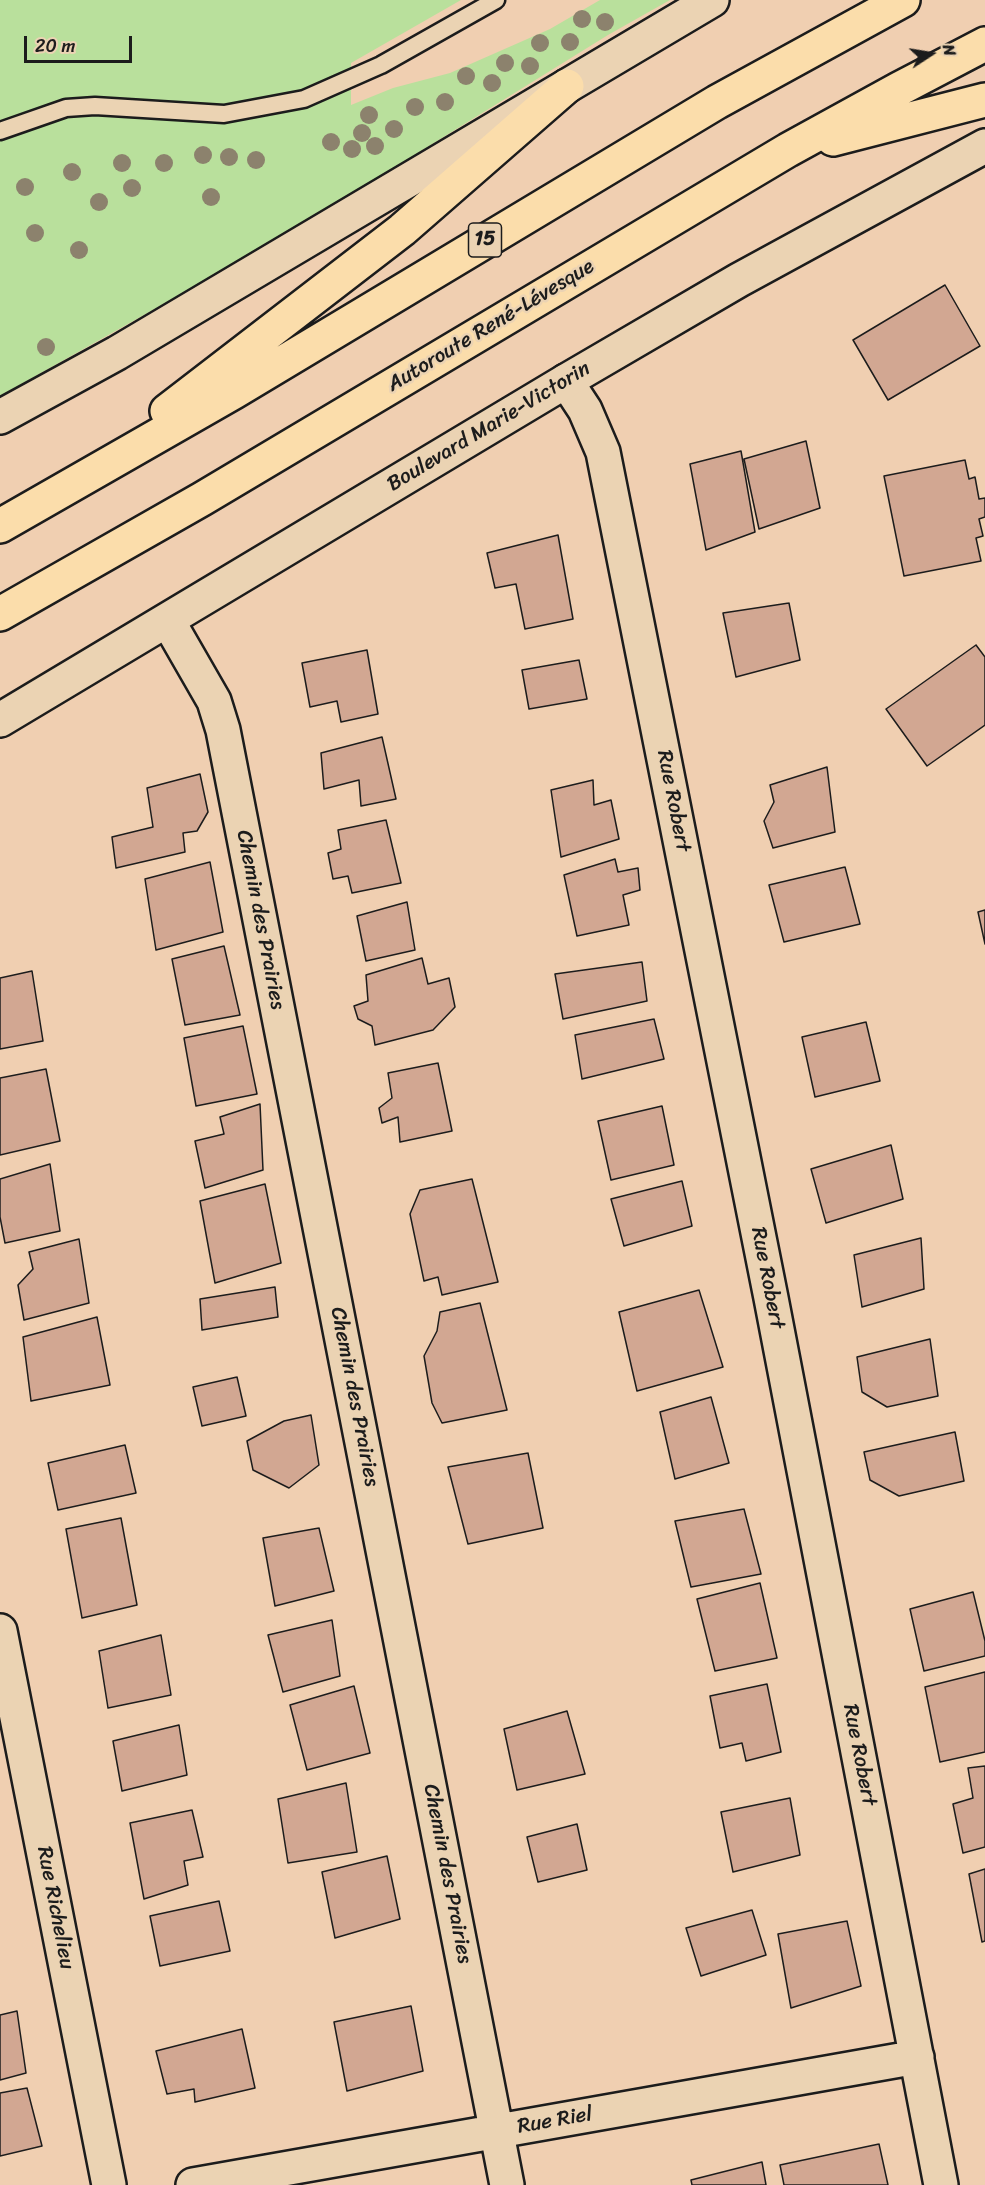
<!DOCTYPE html>
<html>
<head>
<meta charset="utf-8">
<style>
  body { margin:0 }
  #map { position:relative; width:985px; height:2185px; overflow:hidden; background:#f0cfb1; font-family:Sriracha,sans-serif }
  canvas { display:block }
  .north { position:absolute; left:901px; top:24px; width:60px; height:60px; -webkit-text-stroke:4px #ebd3b3; paint-order:stroke; rotate:78deg; font-size:16px; font-weight:700; line-height:24px; text-align:center; color:#1c1c1c }
  .north::after { content:''; display:block; margin:auto; width:21px; height:27px; background:#1c1c1c; clip-path:polygon(50% 0,100% 100%,50% 72%,0 100%) }
  .scale { position:absolute; left:24px; top:36px; width:108px; height:27px; box-sizing:border-box; border:3px solid #1c1c1c; border-top:0; padding-left:8px; font-size:18px; line-height:21px; white-space:nowrap; color:#1c1c1c; -webkit-text-stroke:4px #ebd3b3; paint-order:stroke }
</style>
</head>
<body>
<div id="map">
<canvas width="985" height="2185"></canvas>
<div class="north">N</div>
<div class="scale">20 m</div>
</div>
<script>
const g = document.querySelector('canvas').getContext('2d');
g.lineJoin = 'round';
function fillPath(path, color) {
  g.fillStyle = color;
  g.fill(path, 'evenodd');
}
function shape(rows) {
  const path = new Path2D();
  for (const r of rows) {
    path.moveTo(r[0], r[1]);
    for (let i = 2; i < r.length; i += 2) path.lineTo(r[i], r[i + 1]);
  }
  return path;
}
function strokePath(path, color, width, dash) {
  g.strokeStyle = color;
  g.lineWidth = width;
  g.lineCap = dash ? 'butt' : 'round';
  g.setLineDash(dash || []);
  g.stroke(path);
}
function drawText(font, color, halo, rows, align = 'center') {
  g.font = font + ' Sriracha,sans-serif';
  g.lineWidth = 5;
  g.setLineDash([]);
  g.textBaseline = 'middle';
  g.strokeStyle = halo;
  g.fillStyle = color;
  for (const [text, x, y, turn = 0] of rows) {
    g.save();
    g.translate(x, y);
    g.rotate((+turn || 0) * Math.PI / 180);
    g.textAlign = isNaN(turn) ? turn : align;
    if (halo) g.strokeText(text, 0, 0);
    g.fillText(text, 0, 0);
    g.restore();
  }
}
fillPath(shape([
  [0,0,461,0,351,63,351,105,393,88,450,73,550,29,600,0,670,0,608,35,279,239,0,396]
]), '#b9e09c');
const building = shape([
  [945,285,980,346,888,400,853,340,945,285],
  [806,441,820,508,759,529,744,459,806,441],
  [741,451,755,532,706,550,690,464,741,451],
  [965,460,969,479,975,477,979,499,985,498,985,517,979,519,983,536,976,538,981,561,904,576,884,476,965,460],
  [558,535,573,619,525,629,516,584,495,588,487,553,558,535],
  [789,603,800,660,736,677,723,613,789,603],
  [976,645,985,657,985,725,927,766,886,709,976,645],
  [367,650,378,714,341,722,337,701,310,707,302,663,367,650],
  [579,660,587,699,529,709,522,670,579,660],
  [382,737,396,799,361,806,359,780,324,789,321,753,382,737],
  [827,767,835,832,773,848,764,821,774,802,770,785,827,767],
  [200,774,208,812,197,831,183,833,185,852,116,868,112,837,153,827,147,788,200,774],
  [593,780,594,805,611,800,619,839,561,857,551,790,593,780],
  [386,820,401,883,352,893,348,876,333,879,328,853,341,849,338,830,386,820],
  [615,859,618,872,638,868,640,890,623,895,629,925,577,936,564,875,615,859],
  [210,862,223,932,156,950,145,879,210,862],
  [845,867,860,924,784,942,769,885,845,867],
  [407,902,415,950,366,961,357,916,407,902],
  [985,910,985,944,978,912,985,910],
  [224,946,240,1015,185,1025,172,959,224,946],
  [422,958,428,984,449,978,455,1007,433,1030,375,1045,372,1026,358,1019,354,1006,368,1001,366,975,422,958],
  [642,962,647,1001,563,1019,555,974,642,962],
  [32,971,43,1041,0,1049,0,978,32,971],
  [654,1019,664,1059,582,1079,575,1035,654,1019],
  [866,1022,880,1081,815,1097,802,1037,866,1022],
  [243,1026,257,1094,196,1106,184,1038,243,1026],
  [438,1063,452,1131,400,1142,398,1117,382,1123,379,1108,392,1098,388,1073,438,1063],
  [46,1069,60,1141,0,1155,0,1078,46,1069],
  [260,1104,263,1170,205,1188,195,1141,224,1134,220,1117,260,1104],
  [662,1106,674,1165,611,1180,598,1121,662,1106],
  [891,1145,903,1199,826,1223,811,1169,891,1145],
  [50,1164,60,1231,5,1243,0,1217,0,1179,50,1164],
  [472,1179,498,1282,442,1295,438,1277,424,1281,410,1214,420,1190,472,1179],
  [682,1181,692,1226,624,1246,611,1199,682,1181],
  [265,1184,281,1263,215,1283,200,1201,265,1184],
  [921,1238,924,1289,862,1307,854,1255,921,1238],
  [79,1239,89,1303,24,1320,18,1285,33,1269,29,1252,79,1239],
  [275,1287,278,1317,202,1330,200,1299,275,1287],
  [699,1290,723,1367,637,1391,619,1312,699,1290],
  [480,1303,507,1410,442,1423,432,1403,424,1356,437,1331,440,1312,480,1303],
  [97,1317,110,1385,31,1401,23,1337,97,1317],
  [930,1339,938,1396,887,1407,862,1392,857,1357,930,1339],
  [237,1377,246,1416,202,1426,193,1387,237,1377],
  [711,1397,729,1463,675,1479,660,1412,711,1397],
  [311,1415,319,1465,289,1488,253,1470,247,1441,284,1421,311,1415],
  [955,1432,964,1481,899,1496,870,1480,864,1452,955,1432],
  [125,1445,136,1493,58,1510,48,1463,125,1445],
  [528,1453,543,1528,468,1544,448,1467,528,1453],
  [744,1509,761,1574,691,1587,675,1521,744,1509],
  [121,1518,137,1605,82,1618,66,1529,121,1518],
  [319,1528,334,1591,275,1606,263,1538,319,1528],
  [760,1583,777,1658,715,1671,697,1599,760,1583],
  [973,1592,985,1641,985,1656,924,1671,910,1609,973,1592],
  [332,1620,340,1676,283,1692,268,1635,332,1620],
  [161,1635,171,1695,108,1708,99,1651,161,1635],
  [985,1672,985,1752,940,1762,925,1687,985,1672],
  [767,1684,781,1752,746,1761,742,1743,720,1748,710,1696,767,1684],
  [354,1686,370,1753,307,1770,290,1705,354,1686],
  [567,1711,585,1774,517,1790,504,1729,567,1711],
  [179,1725,187,1775,122,1791,113,1741,179,1725],
  [985,1766,985,1847,963,1853,953,1804,973,1798,968,1768,985,1766],
  [346,1783,357,1852,288,1863,278,1799,346,1783],
  [790,1798,800,1855,733,1872,721,1812,790,1798],
  [192,1810,203,1857,184,1861,188,1885,144,1899,130,1823,192,1810],
  [577,1824,587,1870,538,1882,527,1837,577,1824],
  [387,1856,400,1919,335,1938,322,1872,387,1856],
  [985,1869,985,1941,982,1942,969,1874,985,1869],
  [219,1901,230,1951,160,1966,150,1916,219,1901],
  [752,1910,766,1955,701,1976,686,1928,752,1910],
  [847,1921,861,1986,791,2008,778,1934,847,1921],
  [411,2006,423,2071,347,2091,334,2022,411,2006],
  [17,2011,26,2073,0,2080,0,2015,17,2011],
  [242,2029,255,2088,195,2102,194,2089,167,2094,156,2051,242,2029],
  [27,2088,42,2146,0,2156,0,2093,27,2088],
  [879,2144,888,2185,784,2185,780,2165,879,2144],
  [762,2162,766,2185,692,2185,691,2180,762,2162]
]);
fillPath(building, '#d2a792');
strokePath(building, '#1c1c1c', 1.5);
const lane = shape([
  [0,131,66,108,95,106,224,114,304,99,381,65,496,0]
]);
const street = shape([
  [566,381,585,410,603,452,771,1298,941,2185],
  [168,621,214,701,223,730,507,2185],
  [0,1631,109,2185],
  [193,2185,917,2057]
]);
const secondary = shape([
  [0,417,117,353,712,0],
  [0,720,566,381,739,280,985,146]
]);
const highway = shape([
  [833,139,985,100],
  [167,411,402,230,567,86],
  [0,526,234,392,717,102,903,0],
  [0,614,202,499,788,150,899,89,985,44]
]);
strokePath(lane, '#1c1c1c', 21);
strokePath(street, '#1c1c1c', 38);
strokePath(secondary, '#1c1c1c', 38);
strokePath(highway, '#1c1c1c', 38);
strokePath(lane, '#ebd3b3', 16);
strokePath(street, '#ebd3b3', 33);
strokePath(secondary, '#ebd3b3', 33);
strokePath(highway, '#fbddab', 33);
g.fillStyle = '#8c826d';
for (const [x, y] of [
  [582,19],
  [605,22],
  [570,42],
  [540,43],
  [505,63],
  [530,66],
  [466,76],
  [492,83],
  [445,102],
  [415,107],
  [369,115],
  [394,129],
  [362,133],
  [331,142],
  [375,146],
  [352,149],
  [203,155],
  [229,157],
  [256,160],
  [122,163],
  [164,163],
  [72,172],
  [25,187],
  [132,188],
  [211,197],
  [99,202],
  [35,233],
  [79,250],
  [46,347]
]) {
  g.beginPath();
  g.arc(x, y, 9, 0, 2 * Math.PI);
  g.fill();
}
for (const [x, y, w] of [
  [485,240,33]
]) {
  const box = new Path2D();
  box.roundRect(x - w / 2, y - 17, w, 34, 4.5);
  g.fillStyle = '#ebd3b3';
  g.fill(box);
  strokePath(box, '#1c1c1c', 1.5);
}
drawText('bold 20px', '#1c1c1c', null, [
  ["15",485,240]
]);
drawText('21px', '#1c1c1c', '#ebd3b3', [
  ["Autoroute René-Lévesque",491,326,-31],
  ["Boulevard Marie-Victorin",489,427,-31],
  ["Rue Robert",673,801,79],
  ["Chemin des Prairies",260,920,79],
  ["Rue Robert",767,1278,79],
  ["Chemin des Prairies",354,1397,79],
  ["Rue Robert",859,1755,79],
  ["Chemin des Prairies",447,1874,79],
  ["Rue Richelieu",55,1908,79],
  ["Rue Riel",555,2121,-10]
]);
</script>
</body>
</html>
